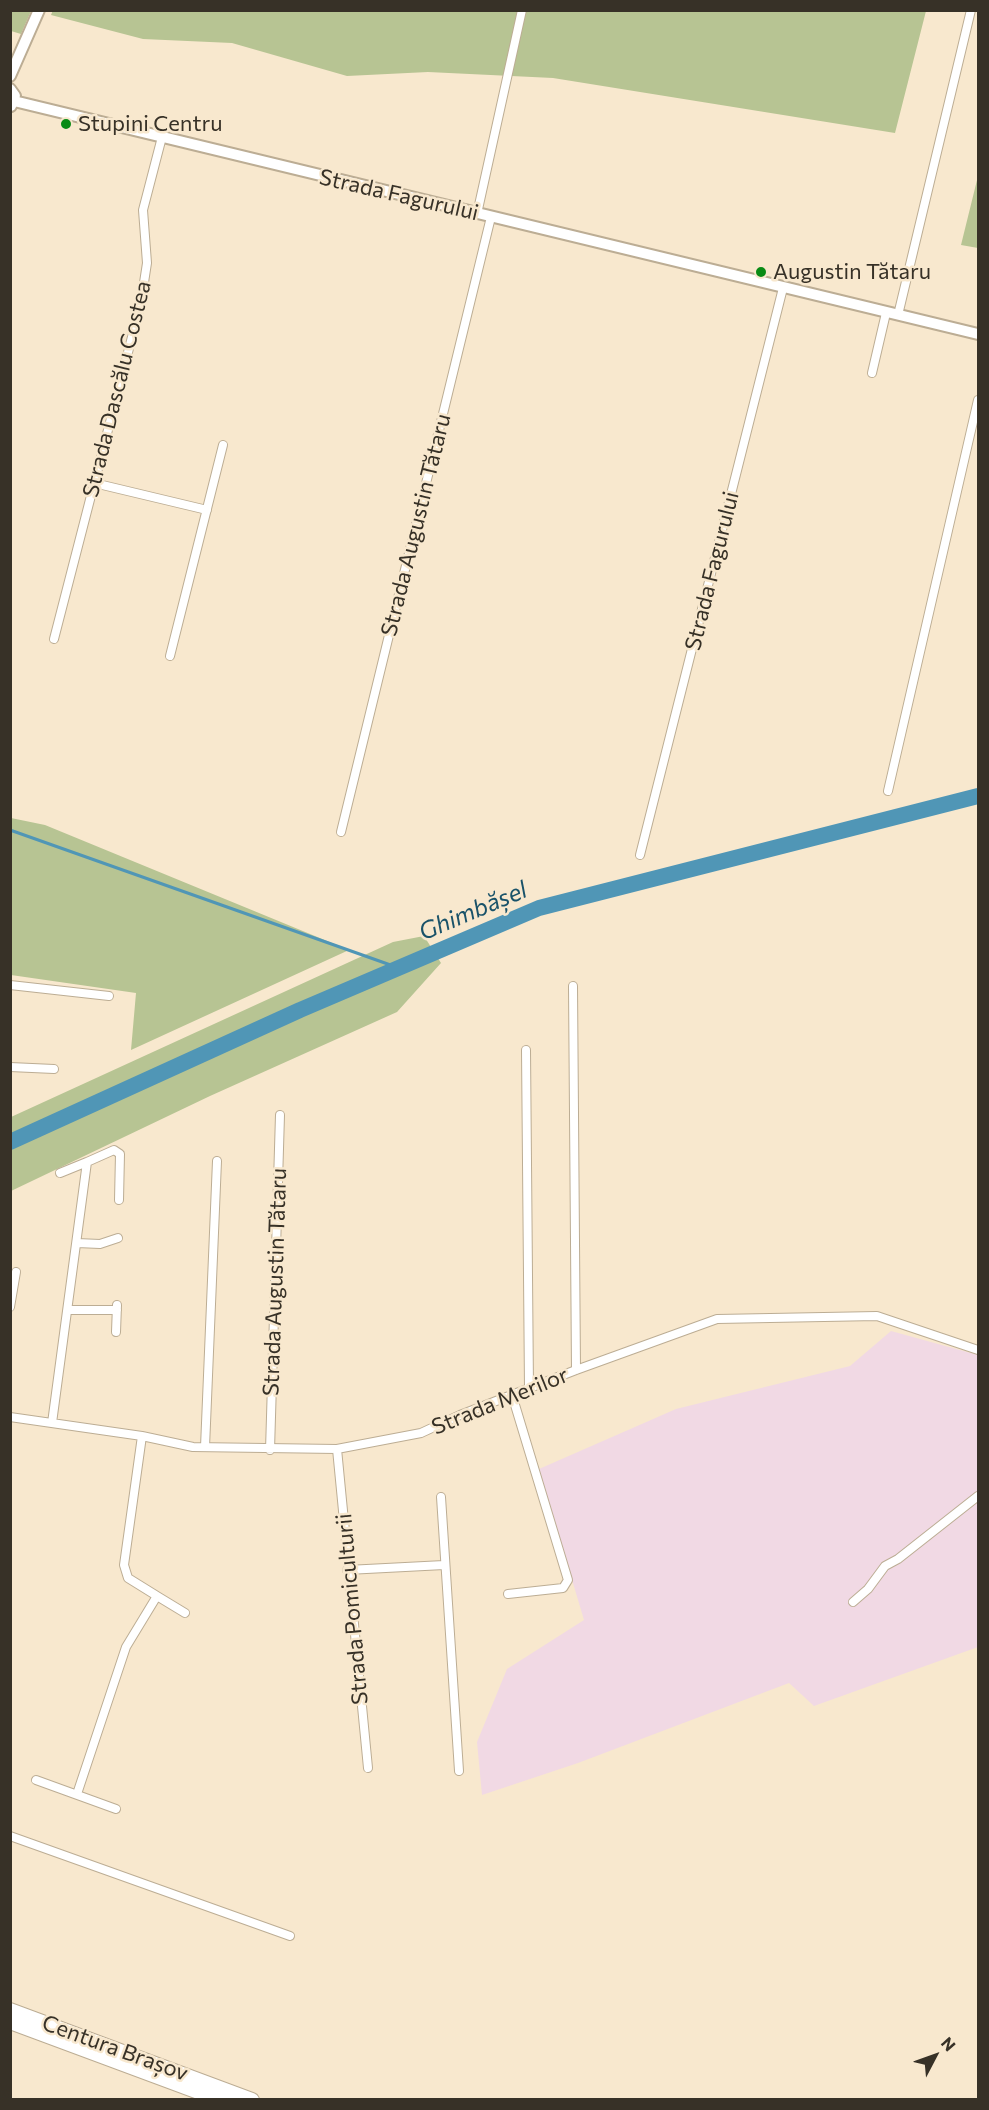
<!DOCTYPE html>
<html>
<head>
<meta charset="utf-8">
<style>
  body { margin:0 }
  #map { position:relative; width:989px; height:2110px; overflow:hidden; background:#f8e8ce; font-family:Commissioner,sans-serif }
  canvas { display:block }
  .frame { position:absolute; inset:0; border:12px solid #373127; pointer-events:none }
  .north { position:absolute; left:905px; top:2026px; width:60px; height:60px; -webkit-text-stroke:4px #f8e8ce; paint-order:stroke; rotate:49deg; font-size:16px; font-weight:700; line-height:24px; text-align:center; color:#373127 }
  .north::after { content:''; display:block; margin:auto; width:21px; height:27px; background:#373127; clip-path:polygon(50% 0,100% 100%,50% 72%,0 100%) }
</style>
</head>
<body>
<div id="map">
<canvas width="989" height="2110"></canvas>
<div class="frame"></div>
<div class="north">N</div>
</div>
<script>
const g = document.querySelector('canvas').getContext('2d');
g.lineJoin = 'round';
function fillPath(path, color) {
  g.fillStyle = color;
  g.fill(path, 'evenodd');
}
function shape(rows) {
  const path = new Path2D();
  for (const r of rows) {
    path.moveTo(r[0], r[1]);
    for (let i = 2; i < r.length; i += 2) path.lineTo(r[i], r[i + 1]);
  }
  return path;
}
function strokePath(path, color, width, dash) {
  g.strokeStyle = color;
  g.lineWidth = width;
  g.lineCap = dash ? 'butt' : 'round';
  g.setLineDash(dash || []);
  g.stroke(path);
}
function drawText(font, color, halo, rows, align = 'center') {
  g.font = font + ' Commissioner,sans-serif';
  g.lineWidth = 5;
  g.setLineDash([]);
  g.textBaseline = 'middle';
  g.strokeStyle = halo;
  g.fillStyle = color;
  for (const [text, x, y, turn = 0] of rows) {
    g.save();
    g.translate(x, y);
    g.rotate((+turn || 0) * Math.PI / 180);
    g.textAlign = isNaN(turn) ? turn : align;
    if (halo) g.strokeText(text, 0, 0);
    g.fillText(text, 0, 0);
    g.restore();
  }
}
fillPath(shape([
  [891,1331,978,1355,978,1647,814,1706,789,1683,578,1763,482,1795,477,1742,507,1669,584,1620,539,1469,676,1409,850,1366]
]), '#f1d9e4');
fillPath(shape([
  [53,10,926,11,895,133,553,78,428,72,347,76,232,43,143,39,51,15],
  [10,11,31,11,21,34,11,31],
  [978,176,978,248,961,245],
  [11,818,45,825,349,950,131,1050,136,993,11,975],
  [424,936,441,963,397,1012,210,1096,11,1191,11,1117,393,942]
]), '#b7c493');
strokePath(shape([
  [10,830,399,968],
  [10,1149,15,1140]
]), '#5096b6', 3);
strokePath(shape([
  [10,1142,300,1010,539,908,978,796]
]), '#5096b6', 16);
const street = shape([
  [477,214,522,10],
  [898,315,971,10],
  [872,373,886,313],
  [94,483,207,510],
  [54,639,141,302,147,263,143,210,162,137],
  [170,656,223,445],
  [888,791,978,400],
  [341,832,491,217],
  [640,855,783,288],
  [10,985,109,996],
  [573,986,576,1370],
  [526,1050,529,1388],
  [10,1067,54,1069],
  [60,1173,87,1162],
  [77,1243,100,1244,118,1238],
  [10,1307,16,1272],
  [68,1310,117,1310],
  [116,1332,117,1305],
  [10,1417,142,1436,193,1447,337,1449,421,1433,460,1415,576,1370,717,1319,877,1316,978,1350],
  [52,1423,87,1162,114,1150,120,1154,119,1200],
  [205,1447,217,1161],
  [337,1449,368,1768],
  [270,1450,280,1115],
  [441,1497,459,1771],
  [347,1570,444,1565],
  [508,1594,563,1588,568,1580,512,1395],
  [157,1596,185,1613],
  [853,1602,868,1589,885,1566,898,1559,978,1496],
  [36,1780,116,1809],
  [77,1794,126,1647,157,1596,128,1578,124,1565,142,1436],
  [10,1836,290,1936]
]);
const secondary = shape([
  [10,76,39,10],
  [10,89,15,96,11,106],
  [14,101,978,334]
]);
const highway = shape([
  [10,2010,252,2100],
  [10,2022,220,2100]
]);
strokePath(street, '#bcad94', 10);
strokePath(secondary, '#bcad94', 14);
strokePath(highway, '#bcad94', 16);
strokePath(street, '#fff', 8);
strokePath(secondary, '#fff', 10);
strokePath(highway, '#fff', 14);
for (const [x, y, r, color] of [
  [66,124,6,"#098b15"],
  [761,272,6,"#098b15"]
]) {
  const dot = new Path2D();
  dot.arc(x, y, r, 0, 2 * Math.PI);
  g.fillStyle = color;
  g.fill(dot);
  strokePath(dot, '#f8e8ce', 2);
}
drawText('22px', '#373127', '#f8e8ce', [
  ["Stupini Centru",78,124],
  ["Augustin Tătaru",773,272]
], 'left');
drawText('22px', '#373127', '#f8e8ce', [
  ["Strada Fagurului",399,195,13],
  ["Strada Dascălu Costea",117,389,-76],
  ["Strada Augustin Tătaru",416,525,-76],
  ["Strada Fagurului",712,571,-76],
  ["Strada Augustin Tătaru",275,1282,-88],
  ["Strada Merilor",500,1401,-22],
  ["Strada Pomiculturii",352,1609,-95],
  ["Centura Brașov",115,2048,20]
]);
drawText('italic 24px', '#195269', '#f8e8ce', [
  ["Ghimbășel",473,911,-23]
]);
</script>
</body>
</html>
